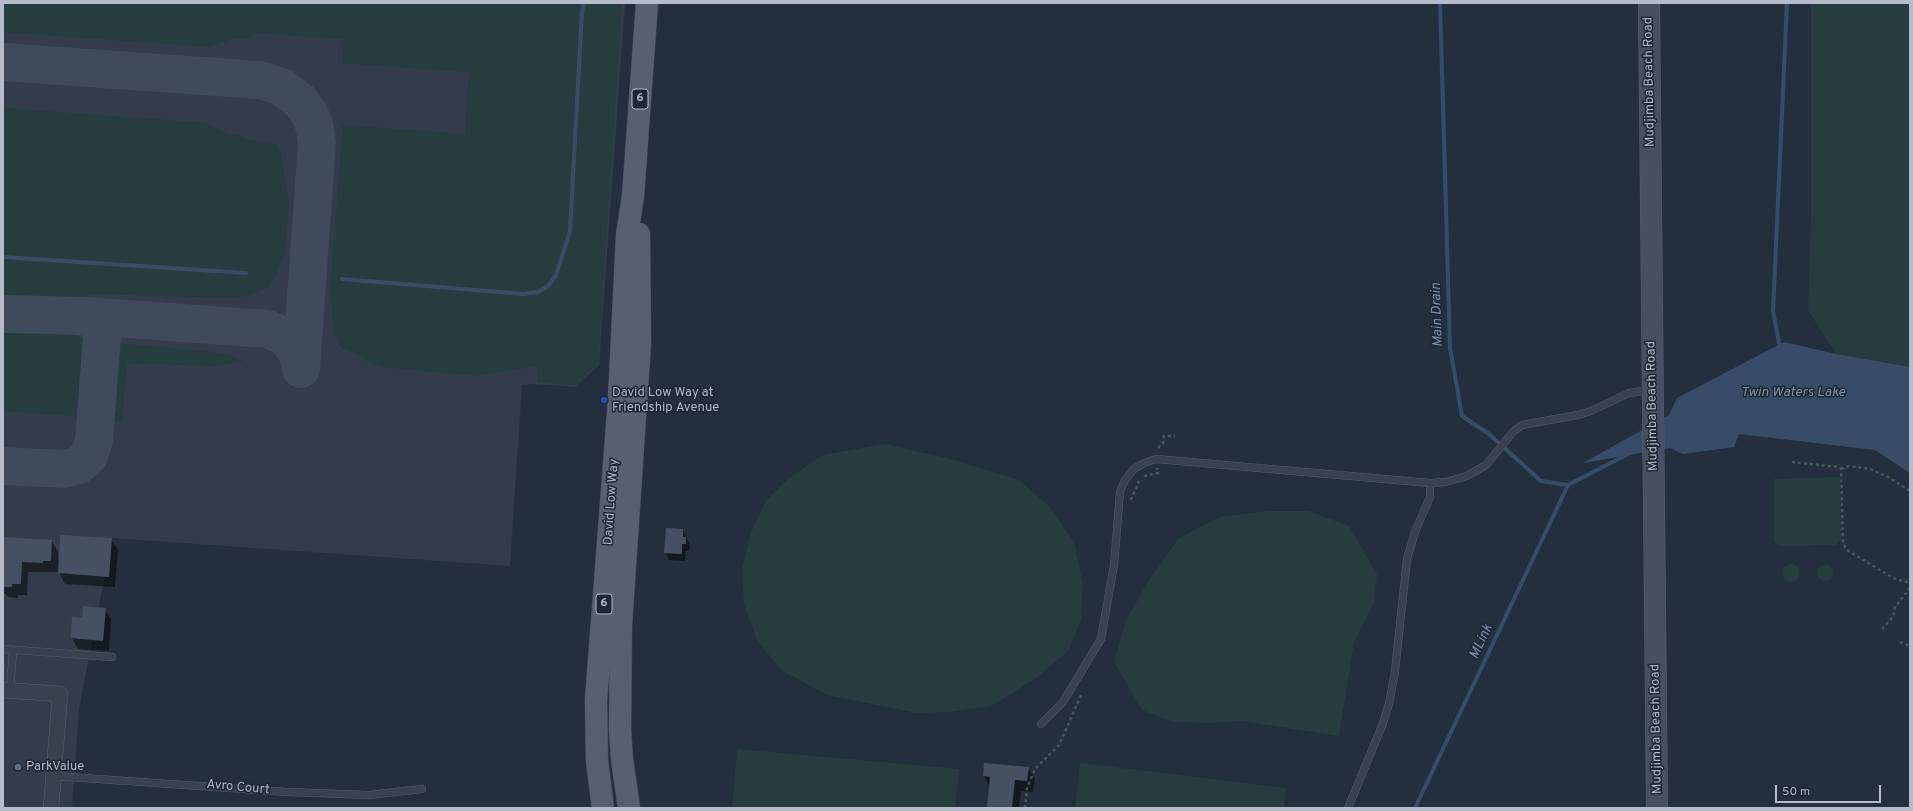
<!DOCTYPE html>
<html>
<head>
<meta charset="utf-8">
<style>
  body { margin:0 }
  #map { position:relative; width:1913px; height:811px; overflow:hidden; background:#242f3e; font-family:Overpass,sans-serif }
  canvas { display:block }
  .frame { position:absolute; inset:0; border:4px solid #b4bcc9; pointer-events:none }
  .scale { position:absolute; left:1775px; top:785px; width:106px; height:18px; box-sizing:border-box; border:2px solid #b4bcc9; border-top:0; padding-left:5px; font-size:12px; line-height:14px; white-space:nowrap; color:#b4bcc9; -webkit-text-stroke:3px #1d2633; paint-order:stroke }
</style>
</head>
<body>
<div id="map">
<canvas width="1913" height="811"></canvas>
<div class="frame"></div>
<div class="scale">50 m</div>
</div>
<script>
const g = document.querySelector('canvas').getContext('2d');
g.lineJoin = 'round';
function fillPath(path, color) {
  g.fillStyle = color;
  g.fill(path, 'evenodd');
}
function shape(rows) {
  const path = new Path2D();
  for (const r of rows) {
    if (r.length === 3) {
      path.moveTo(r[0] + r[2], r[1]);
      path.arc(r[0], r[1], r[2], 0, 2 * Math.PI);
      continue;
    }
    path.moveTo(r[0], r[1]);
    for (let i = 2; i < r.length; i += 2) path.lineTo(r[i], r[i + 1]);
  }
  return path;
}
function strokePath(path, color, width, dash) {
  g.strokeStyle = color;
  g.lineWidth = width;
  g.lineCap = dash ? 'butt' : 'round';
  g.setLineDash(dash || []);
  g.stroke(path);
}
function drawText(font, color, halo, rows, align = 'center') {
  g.font = font + ' Overpass,sans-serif';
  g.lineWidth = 3;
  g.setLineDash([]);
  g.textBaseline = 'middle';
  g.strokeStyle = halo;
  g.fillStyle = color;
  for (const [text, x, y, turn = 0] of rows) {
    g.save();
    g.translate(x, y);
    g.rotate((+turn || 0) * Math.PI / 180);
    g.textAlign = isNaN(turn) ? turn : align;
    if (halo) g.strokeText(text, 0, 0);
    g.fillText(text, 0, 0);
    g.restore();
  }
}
fillPath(shape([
  [3,3,625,3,599,365,575,387,533,384,522,385,510,566,112,538,79,709,72,808,3,808]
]), '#323c4b');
fillPath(shape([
  [3,3,622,3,598,364,576,385,537,382,537,366,477,376,384,367,370,363,357,354,343,349,338,344,334,330,330,290,343,125,465,134,469,72,343,63,344,39,259,33,244,39,234,38,209,47,3,32],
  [1811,3,1910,3,1910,367,1836,354,1808,310,1811,213],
  [3,108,207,123,229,134,239,134,243,138,249,140,276,145,280,151,283,165,289,202,285,251,275,278,268,287,251,295,233,298,93,294,43,305,3,305],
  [3,323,43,327,92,340,87,417,3,411],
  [119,343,211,352,229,355,243,361,212,366,127,363,122,422,103,420,109,350,113,344],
  [885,444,951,459,1019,480,1050,507,1074,542,1083,585,1081,620,1068,651,1035,679,991,706,948,712,917,713,827,695,781,670,757,640,744,604,742,571,750,535,765,502,789,478,823,455],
  [1840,477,1841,540,1835,545,1780,546,1774,542,1774,479],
  [1269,511,1309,511,1349,526,1377,574,1374,603,1354,642,1339,736,1242,721,1210,723,1173,722,1142,710,1114,662,1126,620,1146,585,1178,539,1219,517],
  [1791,573,9],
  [1825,573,8],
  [737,749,959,769,955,808,732,808],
  [1080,763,1286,788,1284,808,1075,808]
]), '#263c3f');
fillPath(shape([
  [1784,342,1836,354,1910,367,1910,473,1875,450,1739,434,1734,447,1683,454,1670,448,1583,463,1669,415,1677,398]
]), '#394c67');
fillPath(shape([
  [683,530,690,545,689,551,686,551,685,561,669,560,665,552],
  [3,538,52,541,58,552,58,560,60,560,111,539,118,550,115,587,65,584,59,572,28,572,27,595,18,595,18,598,8,597,6,594,3,594],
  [105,609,111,619,109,651,78,649,72,638,83,619],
  [1028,768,1035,779,1033,792,1021,791,1019,808,988,808,990,787,984,776]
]), '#0007');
strokePath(shape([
  [1440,3,1450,348,1462,416,1489,434,1541,481,1568,485,1630,453],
  [3,257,246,273],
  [342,279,523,294,538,292,548,286,556,275,570,231,582,12,584,3],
  [1780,348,1773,311,1787,3],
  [1415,808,1568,485]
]), '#394c67', 4);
strokePath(shape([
  [3,62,260,80,282,87,300,101,308,112,314,124,317,142,301,369],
  [3,314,86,316,267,329,282,335,291,343,299,357,301,369],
  [3,466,65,469,79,465,89,456,94,440,102,336,97,323,86,316]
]), '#3f4a5a', 38);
fillPath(shape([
  [666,528,683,529,683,537,686,537,686,544,682,544,682,554,664,553],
  [60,535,112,538,109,577,58,573],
  [3,537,52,540,51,561,43,561,43,563,22,562,21,584,12,584,12,587,3,587],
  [83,606,106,608,103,641,71,638,72,617,82,618],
  [984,763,1029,767,1027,781,1015,780,1012,808,987,808,990,777,983,776]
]), '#455162');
const lane = shape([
  [3,649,112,657],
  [10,691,13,650],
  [1041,724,1063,702,1101,639,1114,565,1120,492,1125,480,1134,469,1144,463,1156,459,1430,483,1446,482,1467,476,1486,465,1513,432,1522,425,1578,415,1591,411,1629,393,1651,390],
  [54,776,287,792,369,795,422,789],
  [1348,808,1382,726,1389,704,1395,671,1407,559,1415,532,1430,497,1430,483]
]);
const street = shape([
  [3,690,60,694,51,808]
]);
const secondary = shape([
  [1649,3,1657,808]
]);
const primary = shape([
  [603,808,597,761,596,700,619,399,627,235,633,196,647,3],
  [629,808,622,759,620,730,621,625,640,343,639,234]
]);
strokePath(lane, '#565f6c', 8);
strokePath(street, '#565f6c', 16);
strokePath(secondary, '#565f6c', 22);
strokePath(primary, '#414a57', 23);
strokePath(shape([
  [1158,448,1163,443,1164,436,1175,436],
  [1792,462,1838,467,1841,469,1843,543,1847,550,1893,578,1910,583],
  [1841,469,1849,466,1870,469,1890,478,1910,491],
  [1144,476,1158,473,1157,468],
  [1131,500,1139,481],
  [1882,629,1893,617,1895,607,1910,588],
  [1900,642,1910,646],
  [1025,808,1027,788,1035,769,1059,745,1082,693]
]), '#44595c', 2.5, [3, 3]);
strokePath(lane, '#38414e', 7);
strokePath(street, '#38414e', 15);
strokePath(secondary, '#465061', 21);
strokePath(primary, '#56606e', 22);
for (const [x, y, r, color] of [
  [604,400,4,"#1a4fb4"],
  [18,767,4,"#5c6f8a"]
]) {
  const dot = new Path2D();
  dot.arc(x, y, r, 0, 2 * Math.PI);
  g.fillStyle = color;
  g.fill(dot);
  strokePath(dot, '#1d2633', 1.5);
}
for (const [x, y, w] of [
  [640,99,16],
  [604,604,16]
]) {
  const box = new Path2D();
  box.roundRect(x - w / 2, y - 10, w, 20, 3);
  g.fillStyle = '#1d2633';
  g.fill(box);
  strokePath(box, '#b4bcc9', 1);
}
drawText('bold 12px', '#b4bcc9', null, [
  ["6",640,99],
  ["6",604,604]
]);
drawText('13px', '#b4bcc9', '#1d2633', [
  ["Mudjimba Beach Road",1650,82,-91],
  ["Mudjimba Beach Road",1653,406,-91],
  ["David Low Way",612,502,-86],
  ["Mudjimba Beach Road",1657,729,-91],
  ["Avro Court",238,788,5]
]);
drawText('13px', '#b4bcc9', '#1d2633', [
  ["David Low Way at",612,393],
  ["Friendship Avenue",612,408],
  ["ParkValue",26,767]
], 'left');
drawText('italic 14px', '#7c92b1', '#1d2633', [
  ["Main Drain",1438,315,-92],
  ["Twin Waters Lake",1793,393],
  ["MLink",1482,642,-65]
]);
</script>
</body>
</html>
